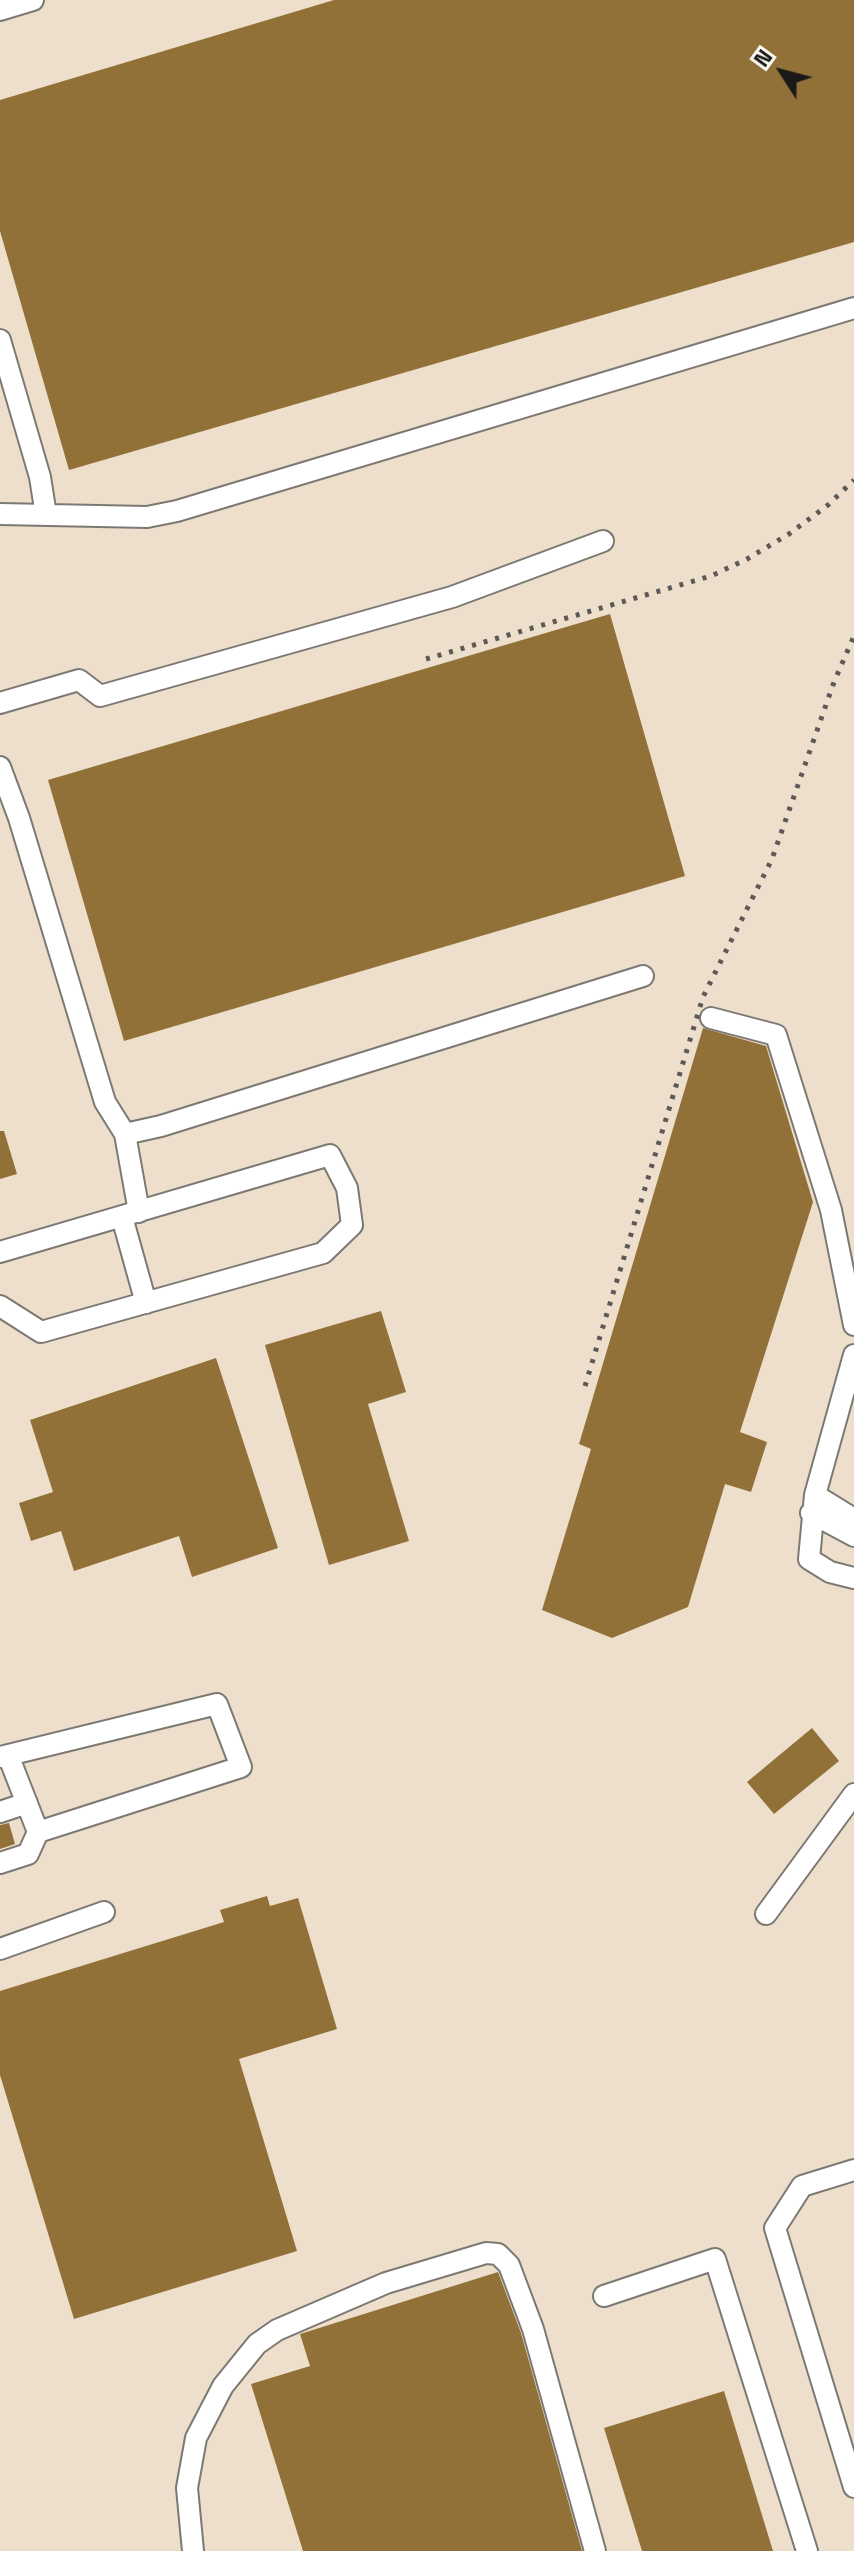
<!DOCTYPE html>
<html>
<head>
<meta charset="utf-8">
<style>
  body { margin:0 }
  #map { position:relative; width:854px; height:2551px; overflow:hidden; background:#efebe5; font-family:"Space Grotesk",sans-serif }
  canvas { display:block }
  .north { position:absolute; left:742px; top:32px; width:80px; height:80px; -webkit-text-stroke:6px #fcf8f2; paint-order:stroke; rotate:306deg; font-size:22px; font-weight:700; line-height:32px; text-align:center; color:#1a1917 }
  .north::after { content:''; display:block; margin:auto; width:28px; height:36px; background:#1a1917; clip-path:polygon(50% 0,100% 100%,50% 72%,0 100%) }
</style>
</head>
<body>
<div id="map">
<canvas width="854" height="2551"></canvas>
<div class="north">N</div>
</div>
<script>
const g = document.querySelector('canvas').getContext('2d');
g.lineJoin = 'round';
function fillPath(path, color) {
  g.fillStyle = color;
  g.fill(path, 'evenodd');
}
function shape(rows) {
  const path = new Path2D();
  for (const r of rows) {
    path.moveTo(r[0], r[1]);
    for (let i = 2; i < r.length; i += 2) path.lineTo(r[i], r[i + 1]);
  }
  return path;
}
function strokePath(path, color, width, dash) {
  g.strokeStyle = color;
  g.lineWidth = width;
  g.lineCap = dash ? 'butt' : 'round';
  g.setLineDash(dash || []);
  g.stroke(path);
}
fillPath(shape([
  [0,0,854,0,854,2551,0,2551]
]), '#eedfcd');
fillPath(shape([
  [334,0,854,0,854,242,69,470,0,231,0,100],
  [610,614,685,876,124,1041,48,780],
  [703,1028,766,1046,813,1202,740,1432,767,1442,751,1492,725,1484,688,1607,612,1638,542,1610,591,1449,579,1444],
  [0,1131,4,1131,17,1174,0,1179],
  [381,1311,406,1392,368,1404,409,1541,329,1565,265,1345],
  [216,1358,278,1548,192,1577,179,1536,74,1571,61,1531,31,1541,19,1503,53,1492,30,1420],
  [812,1728,839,1761,774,1814,747,1782],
  [9,1823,15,1844,0,1849,0,1825],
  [267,1896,270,1906,298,1898,337,2029,239,2059,297,2251,74,2319,0,2075,0,1991,224,1922,220,1910],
  [498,2272,521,2333,582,2551,303,2551,251,2384,310,2366,300,2334],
  [724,2391,773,2551,642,2551,604,2428]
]), '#927138');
const minor = shape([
  [0,10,33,0],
  [0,340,40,477,46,515],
  [0,514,147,517,177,511,854,308],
  [0,703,79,680,100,696,452,597,603,541],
  [0,767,19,818,105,1102,125,1134,161,1126,643,976],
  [711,1018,776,1035,831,1210,854,1325],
  [125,1134,139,1212],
  [122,1217,146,1303],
  [0,1252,330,1155,347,1188,352,1225,323,1253,41,1332,0,1306],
  [854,1355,815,1495,809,1559,830,1572,854,1578],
  [815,1495,854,1519],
  [811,1513,854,1536],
  [0,1757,217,1704,241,1767,38,1832],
  [0,1812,27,1803],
  [0,1863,28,1854,38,1832,8,1755],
  [766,1914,854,1794],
  [0,1949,104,1912],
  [854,2170,802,2186,775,2228,854,2487],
  [604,2296,715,2259,807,2551],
  [193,2551,187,2488,196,2438,223,2386,257,2344,277,2330,386,2283,486,2253,498,2254,509,2265,533,2329,595,2551]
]);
strokePath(minor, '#7c7973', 24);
strokePath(minor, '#fff', 20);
strokePath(shape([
  [426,659,711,576,747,559,789,534,828,505,854,480],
  [585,1386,703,997,772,859,834,682,854,636]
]), '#5c5a57', 5, [4, 8]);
</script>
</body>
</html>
